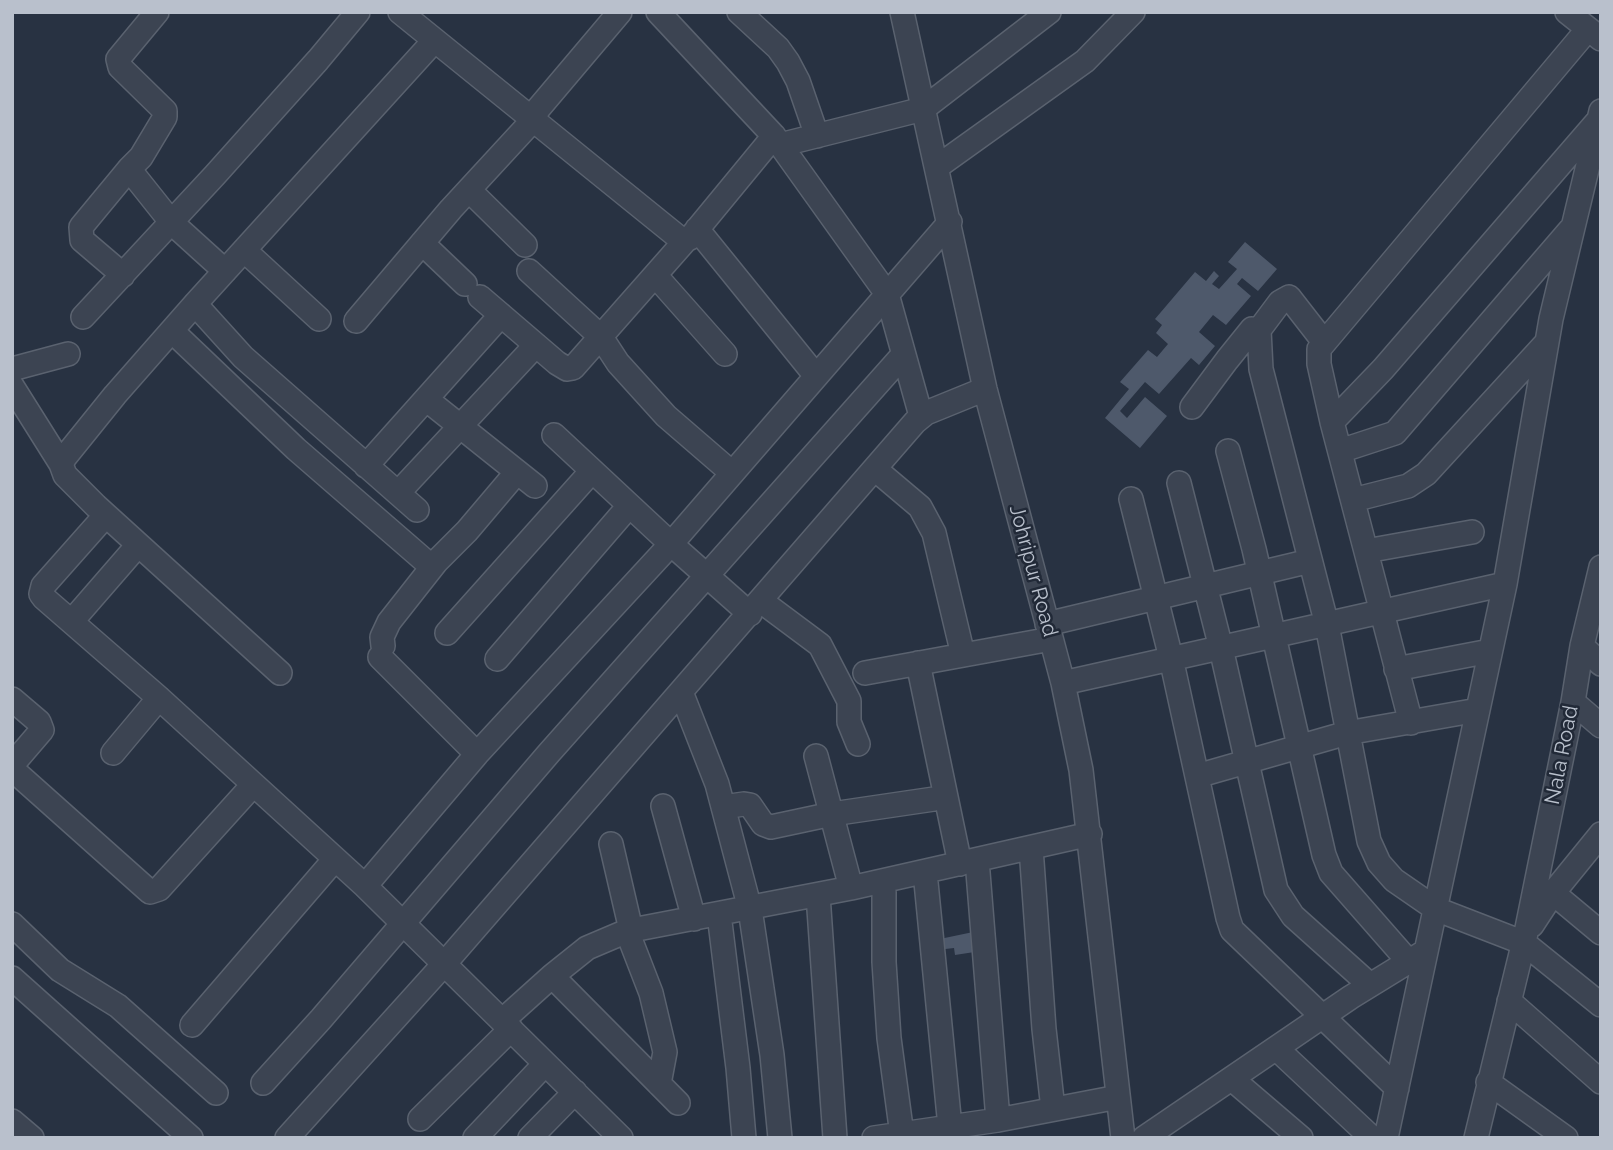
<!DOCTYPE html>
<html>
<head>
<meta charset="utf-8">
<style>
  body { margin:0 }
  #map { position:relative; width:1613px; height:1150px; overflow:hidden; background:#283242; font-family:Raleway,sans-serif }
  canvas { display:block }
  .frame { position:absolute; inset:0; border:14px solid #b9c0cc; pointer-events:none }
</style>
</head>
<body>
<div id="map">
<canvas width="1613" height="1150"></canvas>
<div class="frame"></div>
</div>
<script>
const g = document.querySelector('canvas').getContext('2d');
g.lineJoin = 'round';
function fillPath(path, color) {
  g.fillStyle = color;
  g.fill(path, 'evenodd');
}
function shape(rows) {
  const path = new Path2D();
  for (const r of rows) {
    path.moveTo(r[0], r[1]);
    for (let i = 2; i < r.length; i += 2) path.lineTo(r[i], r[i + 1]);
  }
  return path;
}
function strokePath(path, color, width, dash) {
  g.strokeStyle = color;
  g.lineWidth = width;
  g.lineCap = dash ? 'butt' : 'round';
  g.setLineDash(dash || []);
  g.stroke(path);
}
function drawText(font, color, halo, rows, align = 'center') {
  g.font = font + ' Raleway,sans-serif';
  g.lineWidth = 5;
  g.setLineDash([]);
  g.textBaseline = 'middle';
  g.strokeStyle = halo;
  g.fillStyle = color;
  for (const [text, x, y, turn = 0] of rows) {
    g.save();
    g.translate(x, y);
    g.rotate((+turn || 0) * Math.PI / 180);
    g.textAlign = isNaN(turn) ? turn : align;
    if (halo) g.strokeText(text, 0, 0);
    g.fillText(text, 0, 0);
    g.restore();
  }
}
fillPath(shape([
  [1245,242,1277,269,1258,291,1242,278,1237,284,1251,296,1226,325,1213,315,1199,332,1215,346,1199,365,1191,358,1159,394,1145,382,1120,411,1127,418,1145,397,1167,416,1140,448,1105,418,1129,389,1120,382,1148,350,1157,357,1168,344,1156,333,1162,325,1155,319,1195,272,1206,281,1214,271,1219,276,1212,284,1219,289,1237,269,1228,262],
  [978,931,981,951,955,955,954,948,937,950,935,940]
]), '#4e596b');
const minor = shape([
  [157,12,118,59,120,67,165,111,165,117,141,157,129,169,172,223,225,271],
  [400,12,683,241,690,238,774,136],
  [658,12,774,136,887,294,921,416],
  [739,12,778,48,788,62,798,81,817,136],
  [902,12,985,389,1063,683,1081,770,1123,1138],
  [1567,12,1601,39],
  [780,145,923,109,1049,12],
  [937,167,1085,61,1133,12],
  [469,190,525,245],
  [697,229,816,376],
  [422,243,465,284],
  [244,250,319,319],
  [529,271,601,337,618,363,666,416,732,473],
  [123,275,82,240,81,227,129,169],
  [655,275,725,354],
  [480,297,557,363,567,369,573,368,685,241],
  [195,304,243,357,417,510],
  [83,317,215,175,318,60,358,12],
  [356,321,451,209,534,119,538,109,620,12],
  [172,331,296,449,432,567],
  [1324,342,1289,297,1280,302,1259,330,1261,369,1327,625,1369,841,1379,863,1394,880,1436,909,1524,943,1601,1005],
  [12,369,68,354],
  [12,386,61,464],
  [426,399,535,486],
  [1192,407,1227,360,1252,329,1259,330],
  [1332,422,1383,369,1596,123],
  [554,435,671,544,750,614],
  [1228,451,1254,549,1324,855,1331,873,1409,962],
  [1340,451,1395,433,1570,230],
  [366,466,501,315],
  [875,469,920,507,934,533,963,655],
  [1179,483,1221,648,1276,890,1293,916,1370,985],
  [398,493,536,345],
  [1131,499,1171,658,1228,918,1232,930,1397,1088],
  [1353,500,1408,486,1426,474,1547,342],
  [106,515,43,586,41,594,44,598,159,698,365,886,621,1138],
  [1366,551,1472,532],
  [761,601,820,645,849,701,849,722,858,744],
  [72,621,138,545],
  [1047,624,1310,561],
  [447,633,591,472],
  [383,646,382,637,389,622,437,561,467,531,517,472],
  [1582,646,1601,664],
  [380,657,477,754],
  [497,659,629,506],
  [918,663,960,864],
  [1396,669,1490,651],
  [280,673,96,506,65,475,61,464,65,457,115,395,195,304,434,41],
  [865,673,1051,639],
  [1063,683,1505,584],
  [681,692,717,784,750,909,772,1055,780,1138],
  [12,699,39,722,42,730,12,765],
  [1573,702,1601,726],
  [1411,723,1332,422,1319,364,1319,349,1588,29],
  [113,753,159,698],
  [816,756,851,888],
  [12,769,150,892,159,889,253,785],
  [1197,776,1347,733,1478,710],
  [663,806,694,919],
  [723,807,744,804,750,805,763,824,771,827,832,814,934,799],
  [611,844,631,930],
  [1031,848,1044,1029,1053,1109],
  [977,860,998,1120],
  [925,872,950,1127],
  [884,881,884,962,889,1038,902,1135],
  [365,886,477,754,671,544,950,222],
  [1553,893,1601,933],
  [818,895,835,1138],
  [719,914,738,1068,744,1138],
  [12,924,60,970,118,1006,216,1093],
  [1532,925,1553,893,1601,834],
  [627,931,651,993,665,1052,659,1084],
  [552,976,678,1103],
  [12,978,191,1138],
  [1509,1001,1601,1082],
  [503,1020,552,976,587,948,627,931,851,888,1090,834],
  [192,1025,335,859],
  [1277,1049,1372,1138],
  [1232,1079,1301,1138],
  [1488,1082,1566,1138],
  [263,1083,321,1019,549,753,903,355],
  [420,1119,511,1029],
  [12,1121,32,1138],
  [287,1138,445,963,915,422,926,413,985,389],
  [475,1138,545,1064],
  [530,1138,575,1092],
  [874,1138,998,1120,1118,1097],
  [1144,1138,1351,997,1421,954],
  [1386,1138,1505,584,1551,319,1601,111],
  [1476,1138,1526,933,1573,702,1582,646,1601,567]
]);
strokePath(minor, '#5a626f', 26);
strokePath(minor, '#3c4452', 23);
drawText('21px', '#b9c0cc', '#212937', [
  ["Johripur Road",1033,571,75],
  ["Nala Road",1562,755,-79]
]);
</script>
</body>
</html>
